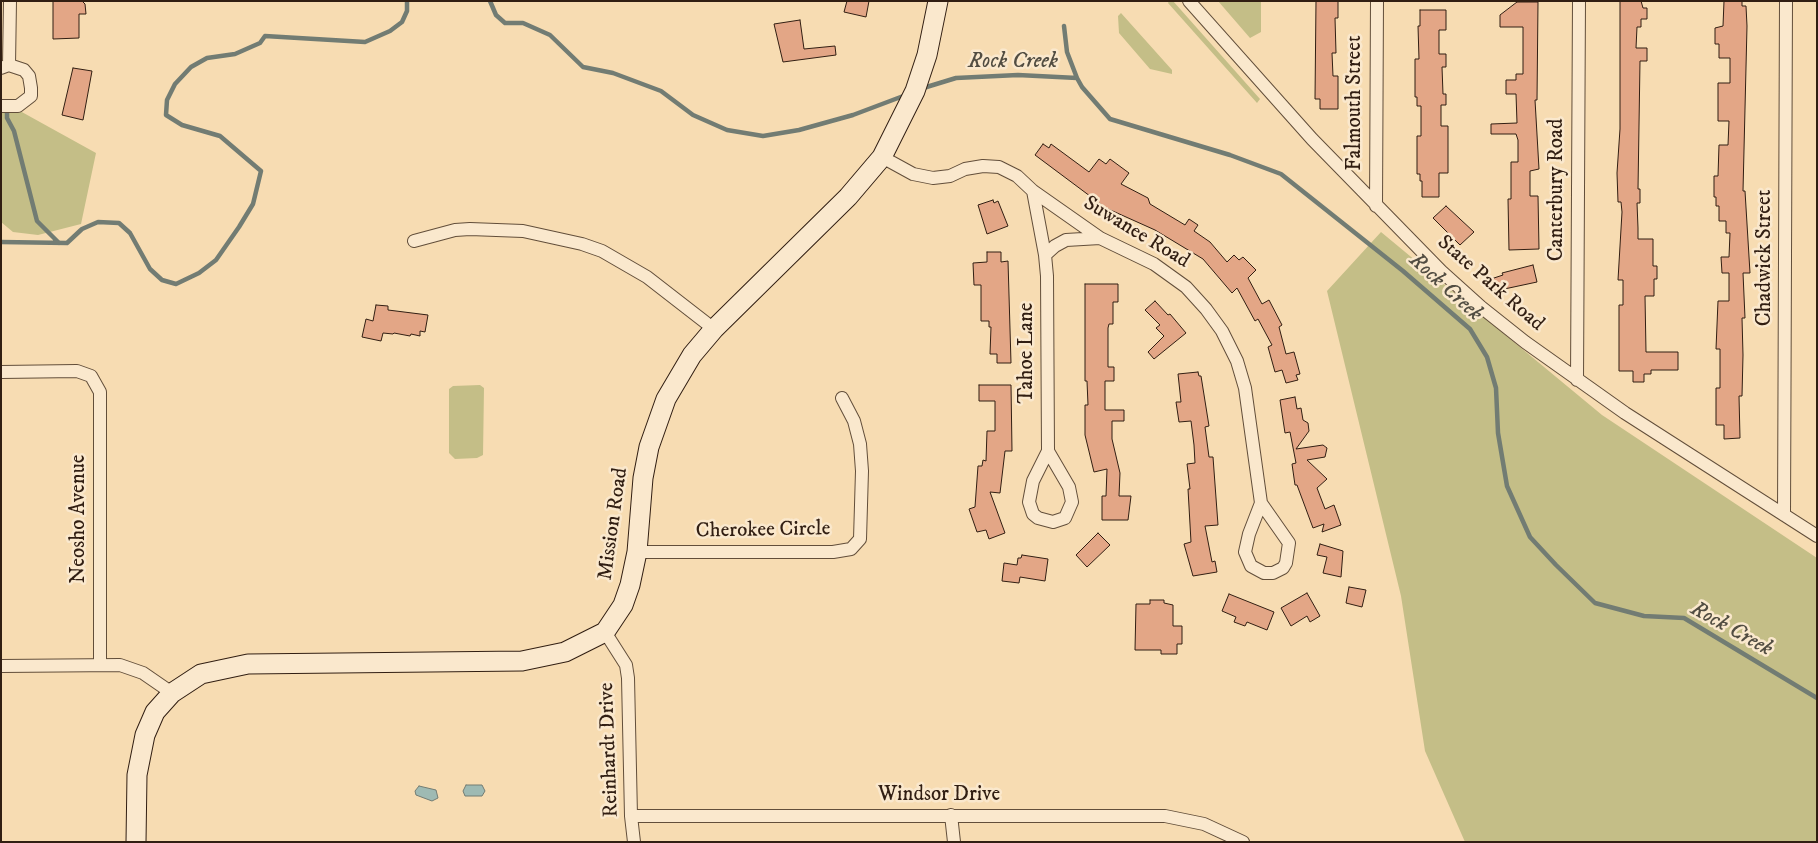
<!DOCTYPE html>
<html>
<head>
<meta charset="utf-8">
<style>
  body { margin:0 }
  #map { position:relative; width:1818px; height:843px; overflow:hidden; background:#f7dcb2; font-family:"IM FELL DW Pica",serif }
  canvas { display:block }
  .frame { position:absolute; inset:0; border:2px solid #311e12; pointer-events:none }
</style>
</head>
<body>
<div id="map">
<canvas width="1818" height="843"></canvas>
<div class="frame"></div>
</div>
<script>
const g = document.querySelector('canvas').getContext('2d');
g.lineJoin = 'round';
function fillPath(path, color) {
  g.fillStyle = color;
  g.fill(path, 'evenodd');
}
function shape(rows) {
  const path = new Path2D();
  for (const r of rows) {
    path.moveTo(r[0], r[1]);
    for (let i = 2; i < r.length; i += 2) path.lineTo(r[i], r[i + 1]);
  }
  return path;
}
function strokePath(path, color, width, dash) {
  g.strokeStyle = color;
  g.lineWidth = width;
  g.lineCap = dash ? 'butt' : 'round';
  g.setLineDash(dash || []);
  g.stroke(path);
}
function drawText(font, color, halo, rows, align = 'center') {
  g.font = font + ' "IM FELL DW Pica",serif';
  g.lineWidth = 5;
  g.setLineDash([]);
  g.textBaseline = 'middle';
  g.strokeStyle = halo;
  g.fillStyle = color;
  for (const [text, x, y, turn = 0] of rows) {
    g.save();
    g.translate(x, y);
    g.rotate((+turn || 0) * Math.PI / 180);
    g.textAlign = isNaN(turn) ? turn : align;
    if (halo) g.strokeText(text, 0, 0);
    g.fillText(text, 0, 0);
    g.restore();
  }
}
fillPath(shape([
  [1169,1,1173,1,1260,99,1257,103,1168,3],
  [1218,1,1261,1,1261,32,1250,38],
  [1121,13,1172,70,1172,74,1150,69,1119,33,1118,16],
  [20,111,96,153,81,224,38,235,13,232,1,222,1,112],
  [1381,232,1602,415,1817,558,1817,842,1465,842,1425,751,1401,596,1327,291],
  [480,385,484,388,483,455,477,458,455,459,449,453,449,389,453,386]
]), '#c4be87');
const water = shape([
  [466,785,482,785,485,791,482,796,465,796,463,791,466,785],
  [419,786,436,790,438,798,432,801,416,795,415,791,419,786]
]);
fillPath(water, '#9ebab3');
strokePath(water, '#727c73', 1);
strokePath(shape([
  [490,1,496,15,505,23,523,23,550,35,583,67,613,73,661,91,693,115,727,130,763,136,799,130,853,115,906,95],
  [1064,26,1067,52,1077,78],
  [920,89,956,78,1018,75,1077,78,1082,87,1110,119,1230,155,1281,174,1403,271,1470,329,1487,357,1496,388,1498,433,1507,486,1530,537,1556,565,1595,603,1644,616,1684,618,1817,698],
  [7,112,7,118,14,131,37,221,59,243],
  [1,242,67,243,82,229,98,222,119,223,130,233,150,269,162,280,176,284,199,273,216,260,239,227,253,204,261,171,220,136,182,125,166,115,167,100,175,84,191,67,207,58,235,54,260,43,265,36,365,42,390,31,402,22,407,11,407,1]
]), '#727c73', 4.5);
const building = shape([
  [53,1,82,1,85,4,86,14,79,14,79,38,53,39,53,1],
  [847,1,869,1,866,17,844,12,847,1],
  [1316,1,1338,1,1338,18,1335,18,1336,53,1332,53,1333,76,1338,76,1338,109,1320,109,1320,99,1315,99,1316,1],
  [1620,1,1641,1,1643,8,1647,8,1647,19,1641,19,1641,27,1637,27,1636,48,1647,48,1647,61,1640,61,1638,189,1640,189,1640,203,1637,203,1638,228,1638,239,1653,239,1653,266,1657,266,1657,279,1654,279,1654,296,1645,296,1646,352,1678,352,1678,370,1651,370,1651,374,1644,374,1644,382,1633,382,1633,371,1619,371,1619,305,1623,305,1623,280,1618,280,1622,212,1621,202,1618,202,1617,173,1620,129,1620,1],
  [1724,1,1742,1,1742,6,1746,6,1747,26,1743,191,1745,191,1750,273,1743,273,1745,318,1742,318,1743,355,1742,396,1739,396,1740,438,1724,439,1724,425,1716,425,1716,388,1720,388,1720,349,1716,349,1718,301,1729,301,1729,273,1722,273,1721,257,1729,257,1730,233,1726,233,1726,221,1719,221,1719,206,1716,206,1716,197,1714,197,1714,176,1718,176,1719,145,1728,145,1729,121,1718,121,1718,83,1730,83,1730,58,1719,58,1719,44,1715,44,1715,28,1723,26,1724,1],
  [1517,2,1538,2,1537,100,1535,100,1539,169,1530,171,1530,196,1538,196,1539,249,1509,250,1508,199,1511,199,1511,162,1518,162,1518,140,1516,134,1491,134,1491,124,1517,123,1516,94,1506,94,1506,80,1516,80,1516,74,1523,74,1523,27,1500,27,1500,15,1517,2],
  [1420,10,1446,10,1446,30,1439,30,1439,54,1446,54,1446,67,1442,67,1443,94,1446,94,1446,105,1441,105,1441,126,1448,126,1448,173,1439,173,1439,197,1422,197,1422,181,1420,181,1420,174,1417,174,1417,136,1421,136,1421,106,1417,106,1417,97,1415,97,1415,59,1419,59,1418,26,1420,26,1420,10],
  [800,20,804,49,835,46,836,55,783,62,774,24,800,20],
  [73,68,92,71,83,120,62,115,73,68],
  [1043,144,1049,148,1051,144,1089,172,1099,159,1106,164,1110,159,1129,173,1121,184,1148,198,1150,204,1185,225,1189,219,1198,225,1194,231,1210,242,1227,262,1234,255,1239,260,1243,257,1256,270,1248,278,1262,304,1269,300,1282,325,1279,327,1286,354,1294,352,1300,374,1296,375,1298,380,1286,383,1282,370,1275,372,1268,347,1272,345,1258,319,1255,321,1237,288,1232,293,1203,259,1155,230,1106,208,1035,155,1043,144],
  [993,200,994,203,998,201,1008,226,987,234,978,205,993,200],
  [1446,206,1474,232,1460,245,1433,218,1446,206],
  [987,252,1001,252,1001,262,1008,261,1011,363,997,363,997,354,990,354,991,327,989,327,989,321,981,321,981,285,974,285,973,263,987,262,987,252],
  [1533,265,1537,282,1495,291,1491,279,1503,275,1502,273,1533,265],
  [1085,284,1118,284,1118,302,1113,302,1113,324,1109,324,1108,328,1108,367,1114,367,1114,381,1105,381,1105,410,1124,410,1124,421,1112,421,1112,439,1120,473,1119,496,1131,496,1128,520,1102,520,1102,496,1106,496,1107,469,1094,472,1085,435,1085,405,1088,405,1087,381,1085,381,1085,284],
  [1155,301,1168,315,1170,314,1186,333,1154,359,1148,352,1164,336,1156,328,1160,325,1145,310,1155,301],
  [376,305,388,306,388,310,428,315,425,332,420,331,420,336,411,334,410,336,394,333,393,334,383,333,381,341,362,337,366,319,373,321,376,305],
  [1198,372,1199,376,1201,376,1209,426,1205,427,1209,457,1213,457,1218,525,1205,526,1212,562,1215,561,1217,572,1193,576,1184,544,1191,542,1188,489,1190,489,1187,464,1195,463,1194,445,1191,421,1179,422,1176,402,1181,402,1178,374,1198,372],
  [979,385,1011,385,1012,451,1005,451,1000,493,990,492,1005,533,989,539,986,530,977,532,969,509,975,507,978,466,982,466,983,460,986,461,987,431,995,431,995,401,979,401,979,385],
  [1295,397,1297,409,1301,408,1303,420,1308,423,1309,431,1296,449,1323,445,1327,448,1325,457,1307,460,1327,479,1317,488,1325,509,1334,505,1341,525,1322,532,1324,524,1313,528,1297,485,1295,485,1292,464,1296,463,1290,432,1285,433,1280,400,1295,397],
  [1098,533,1110,545,1087,567,1076,555,1098,533],
  [1320,544,1343,551,1341,577,1323,573,1327,557,1317,555,1320,544],
  [1022,555,1048,559,1045,581,1020,577,1019,583,1002,581,1004,563,1017,565,1018,558,1021,558,1022,555],
  [1349,587,1366,590,1362,607,1346,603,1349,587],
  [1307,593,1320,616,1310,622,1307,616,1291,626,1281,608,1307,593],
  [1229,594,1274,612,1267,630,1247,622,1245,626,1234,622,1236,617,1222,611,1229,594],
  [1150,600,1164,600,1164,603,1173,605,1173,626,1182,626,1182,644,1177,644,1177,654,1161,654,1161,650,1135,650,1136,604,1150,604,1150,600]
]);
fillPath(building, '#e3a686');
strokePath(building, '#311e12', 1);
const minor = shape([
  [1189,1,1312,139,1441,271,1481,307,1525,342,1625,413,1817,536],
  [9,65,10,1],
  [1,68,9,65,24,70,29,76,31,88,31,96,18,106,1,106],
  [882,157,913,174,933,178,950,176,965,169,983,166,999,167,1017,176,1033,191,1100,238,1154,264,1186,287,1206,309,1222,331,1237,361,1245,388,1261,503,1289,543,1286,563,1283,568,1273,573,1264,573,1251,566,1245,552,1249,534,1261,503],
  [1033,191,1045,255,1047,276,1048,451,1069,487,1072,502,1065,518,1053,522,1038,518,1033,514,1029,502,1033,481,1048,451],
  [1376,206,1377,1],
  [414,241,455,230,470,229,523,231,582,244,602,251,647,277,714,329],
  [1045,255,1055,246,1066,240,1100,238],
  [1,372,77,371,91,376,100,392,100,665],
  [1577,380,1579,1],
  [1784,515,1786,1],
  [637,552,833,552,851,549,860,539,862,471,860,444,854,421,842,398],
  [605,632,626,665,628,678,631,816,634,842],
  [1,666,120,665,143,673,172,693],
  [951,815,954,842],
  [631,816,1165,816,1204,824,1243,842]
]);
const secondary = shape([
  [136,842,137,775,145,735,155,712,172,693,201,674,248,664,522,661,565,652,605,632,623,605,630,585,637,552,643,478,649,447,666,399,692,355,714,329,848,197,882,157,915,91,927,55,938,1]
]);
strokePath(minor, '#624e3a', 14);
strokePath(secondary, '#311e12', 21);
strokePath(minor, '#fae8cd', 12);
strokePath(secondary, '#fae8cd', 19);
drawText('21px', '#311e12', '#fae8cd', [
  ["Falmouth Street",1356,103,-90],
  ["Canterbury Road",1558,190,-90],
  ["Suwanee Road",1136,233,31],
  ["Chadwick Street",1766,258,-90],
  ["State Park Road",1490,284,41],
  ["Tahoe Lane",1028,353,-90],
  ["Neosho Avenue",80,519,-90],
  ["Mission Road",614,524,-82],
  ["Cherokee Circle",763,531,-1],
  ["Reinhardt Drive",610,750,-92],
  ["Windsor Drive",939,796]
]);
drawText('italic 22px', '#524d42', '#fae8cd', [
  ["Rock Creek",1013,62],
  ["Rock Creek",1445,288,42],
  ["Rock Creek",1731,630,29]
]);
</script>
</body>
</html>
